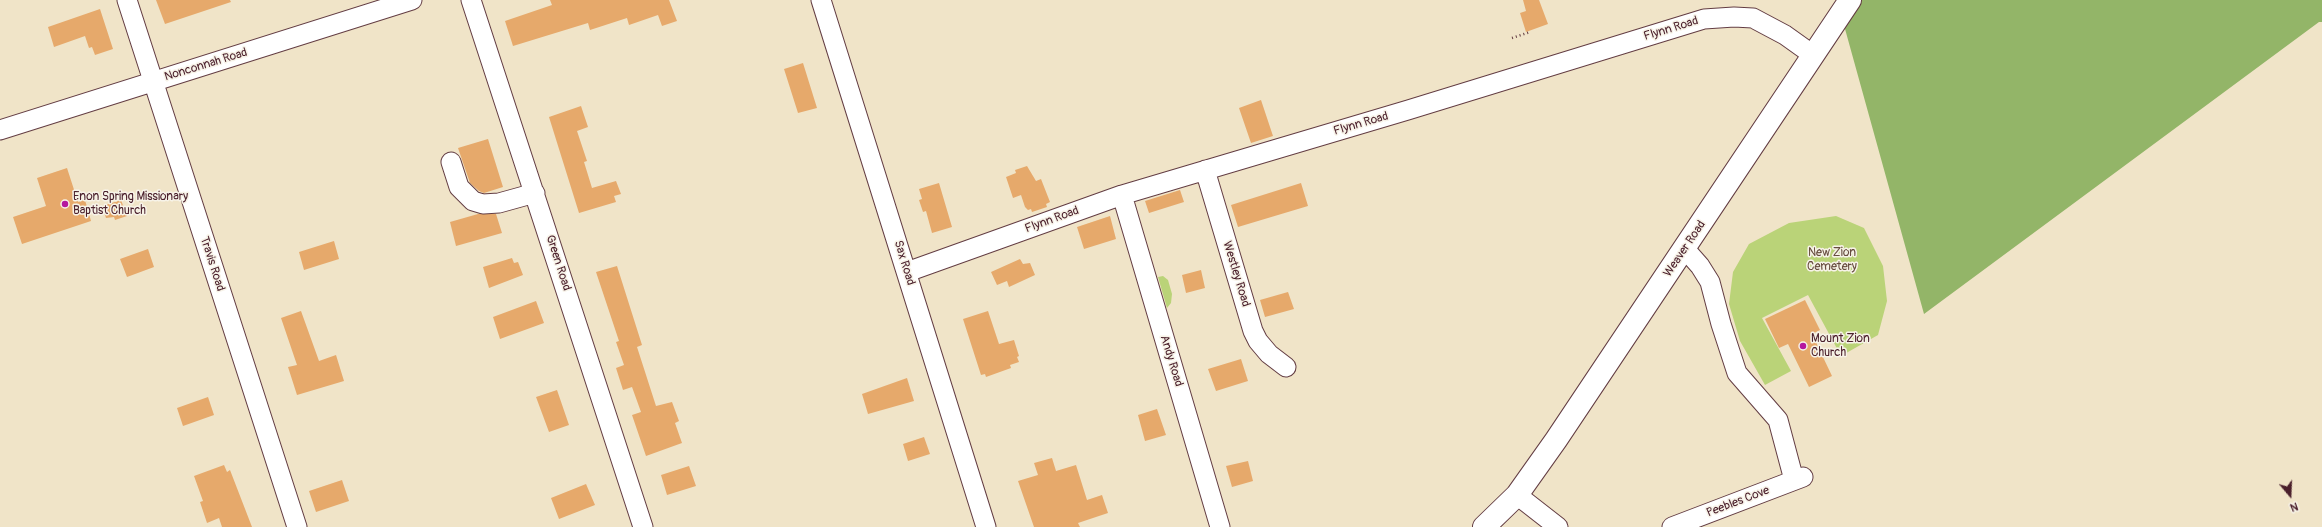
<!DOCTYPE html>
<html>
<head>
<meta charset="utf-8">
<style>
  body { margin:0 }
  #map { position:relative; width:2322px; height:527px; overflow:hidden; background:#f0e4c8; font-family:Pangolin,sans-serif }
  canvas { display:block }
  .north { position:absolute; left:2270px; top:475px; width:40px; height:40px; -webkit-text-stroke:3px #f7f3e8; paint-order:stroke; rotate:161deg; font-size:11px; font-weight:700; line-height:16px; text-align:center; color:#4a1f2b }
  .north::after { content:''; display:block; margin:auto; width:14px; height:18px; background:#4a1f2b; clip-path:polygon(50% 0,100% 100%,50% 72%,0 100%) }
</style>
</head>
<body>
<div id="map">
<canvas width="2322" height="527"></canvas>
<div class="north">N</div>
</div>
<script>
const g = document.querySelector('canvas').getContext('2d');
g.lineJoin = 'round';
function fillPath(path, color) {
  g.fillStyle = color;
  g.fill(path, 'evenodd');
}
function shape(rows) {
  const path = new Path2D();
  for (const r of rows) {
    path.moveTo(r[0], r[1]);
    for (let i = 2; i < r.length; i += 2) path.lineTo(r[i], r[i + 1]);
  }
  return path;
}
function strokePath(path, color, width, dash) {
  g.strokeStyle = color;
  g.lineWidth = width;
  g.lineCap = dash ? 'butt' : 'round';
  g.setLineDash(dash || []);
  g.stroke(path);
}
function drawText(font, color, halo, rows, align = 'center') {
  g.font = font + ' Pangolin,sans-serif';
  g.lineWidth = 3;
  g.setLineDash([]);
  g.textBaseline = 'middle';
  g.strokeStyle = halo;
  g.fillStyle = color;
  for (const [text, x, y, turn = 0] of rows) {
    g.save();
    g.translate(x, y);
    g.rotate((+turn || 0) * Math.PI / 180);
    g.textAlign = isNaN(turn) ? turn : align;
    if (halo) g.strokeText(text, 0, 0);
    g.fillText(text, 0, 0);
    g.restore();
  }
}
fillPath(shape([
  [1836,216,1864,228,1883,266,1887,301,1878,335,1841,356,1808,295,1762,318,1791,371,1765,385,1740,341,1729,304,1733,272,1749,244,1789,223],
  [1163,276,1168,280,1172,294,1171,303,1167,308,1158,277]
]), '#bad378');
fillPath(shape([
  [1837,0,2322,0,2322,22,2319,22,1924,314]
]), '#93b568');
fillPath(shape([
  [156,0,230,0,231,2,165,24],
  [550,0,669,0,677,21,662,26,658,15,629,25,627,18,590,30,588,23,513,46,505,21,552,5],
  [1523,0,1539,0,1548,24,1526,32,1520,13,1526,11],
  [100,9,113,49,95,55,92,47,89,48,85,36,54,47,48,27],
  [803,63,817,108,798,113,784,69],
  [1261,100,1273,136,1251,143,1239,108],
  [581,106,588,127,577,131,587,161,584,162,592,188,616,181,621,194,614,196,616,202,579,213,549,117],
  [488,139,503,187,484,193,479,191,470,183,458,148],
  [1027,166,1036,181,1041,179,1050,202,1046,204,1047,207,1032,212,1031,209,1028,210,1025,207,1021,195,1013,198,1006,177,1016,173,1015,170],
  [67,168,78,202,85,200,91,221,22,244,13,217,46,206,37,178],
  [939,183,952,227,932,233,926,211,923,212,919,200,922,199,919,189],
  [1301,183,1308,206,1238,227,1231,205],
  [1180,190,1184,202,1149,213,1145,201],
  [121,200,127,216,115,220,114,217,106,218,102,206],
  [478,214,496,214,502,233,456,246,450,222],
  [1110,216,1116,239,1084,249,1077,227],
  [334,241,339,259,304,270,299,252],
  [148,249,154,267,127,277,120,259],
  [512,258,514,263,518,262,523,275,489,288,483,267],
  [1020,259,1023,264,1030,263,1035,275,1009,287,1007,281,997,285,991,272],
  [617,266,642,345,637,347,656,406,672,402,679,421,675,423,682,443,646,456,632,415,641,412,632,387,623,390,616,368,624,365,616,342,619,341,596,272],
  [1201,270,1205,288,1186,293,1182,275],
  [1288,292,1294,309,1265,317,1260,300],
  [1805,300,1820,330,1812,334,1832,376,1809,387,1788,344,1779,348,1765,319],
  [536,301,544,323,500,339,493,317],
  [301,311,319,361,336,355,344,381,297,395,288,367,297,365,281,318],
  [988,311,999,344,1014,340,1019,356,1017,357,1019,362,1010,365,1011,368,986,377,985,374,981,375,963,319],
  [1241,359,1248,381,1216,391,1208,369],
  [907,378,914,401,868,414,862,394],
  [557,390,569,425,549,432,536,397],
  [208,397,214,415,183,426,177,408],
  [1157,409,1166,435,1145,441,1138,415],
  [924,437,930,454,908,461,903,444],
  [1052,458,1056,471,1076,465,1087,500,1102,495,1108,513,1078,523,1080,527,1034,527,1018,481,1038,475,1034,463],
  [1248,461,1253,481,1232,487,1226,466],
  [224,465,227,472,230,470,252,527,222,527,219,518,207,523,200,502,203,501,194,476],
  [689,466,696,486,667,495,661,475],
  [342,480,349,501,316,512,309,491],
  [586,484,595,505,559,519,551,498]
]), '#e6a96b');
const minor = shape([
  [127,0,297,527],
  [471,0,643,527],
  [821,0,986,527],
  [0,130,412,0],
  [451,162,459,187,473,201,483,204,499,203,535,193],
  [1205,170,1253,331,1258,341,1269,354,1286,367],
  [1122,195,1220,527],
  [1685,249,1700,266,1710,282,1721,324,1737,373,1778,420,1794,480],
  [907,272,1122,195,1408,110,1704,19,1734,17,1753,18,1785,35,1813,55],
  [1517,495,1558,527],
  [1672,527,1803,477]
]);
const major = shape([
  [1484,527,1517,495,1556,440,1850,0]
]);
strokePath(minor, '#633d43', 21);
strokePath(major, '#633d43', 24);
strokePath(shape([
  [1512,38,1530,32]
]), '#633d43', 2.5, [1, 3]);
strokePath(minor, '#fff', 19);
strokePath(major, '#fff', 22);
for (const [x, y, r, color] of [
  [65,204,4,"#b5179e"],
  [1803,346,4,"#b5179e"]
]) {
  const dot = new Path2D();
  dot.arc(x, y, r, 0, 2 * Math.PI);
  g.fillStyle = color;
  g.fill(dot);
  strokePath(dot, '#f7f3e8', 1.5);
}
drawText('12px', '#4a1f2b', '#f7f3e8', [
  ["Flynn Road",1671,29,-17],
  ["Nonconnah Road",206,65,-17],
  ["Flynn Road",1361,124,-16],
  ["Flynn Road",1052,220,-20],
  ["Weaver Road",1685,249,-56],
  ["Green Road",558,263,72],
  ["Sax Road",904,263,73],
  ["Travis Road",212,264,72],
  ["Westley Road",1236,274,73],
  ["Andy Road",1171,361,73],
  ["Peebles Cove",1738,502,-21]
]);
drawText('12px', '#4a1f2b', '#f7f3e8', [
  ["Enon Spring Missionary",73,197],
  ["Baptist Church",73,211],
  ["Mount Zion",1811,339],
  ["Church",1811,353]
], 'left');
drawText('12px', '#664c3e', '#f7f3e8', [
  ["New Zion",1832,253],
  ["Cemetery",1832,267]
]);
</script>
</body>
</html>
